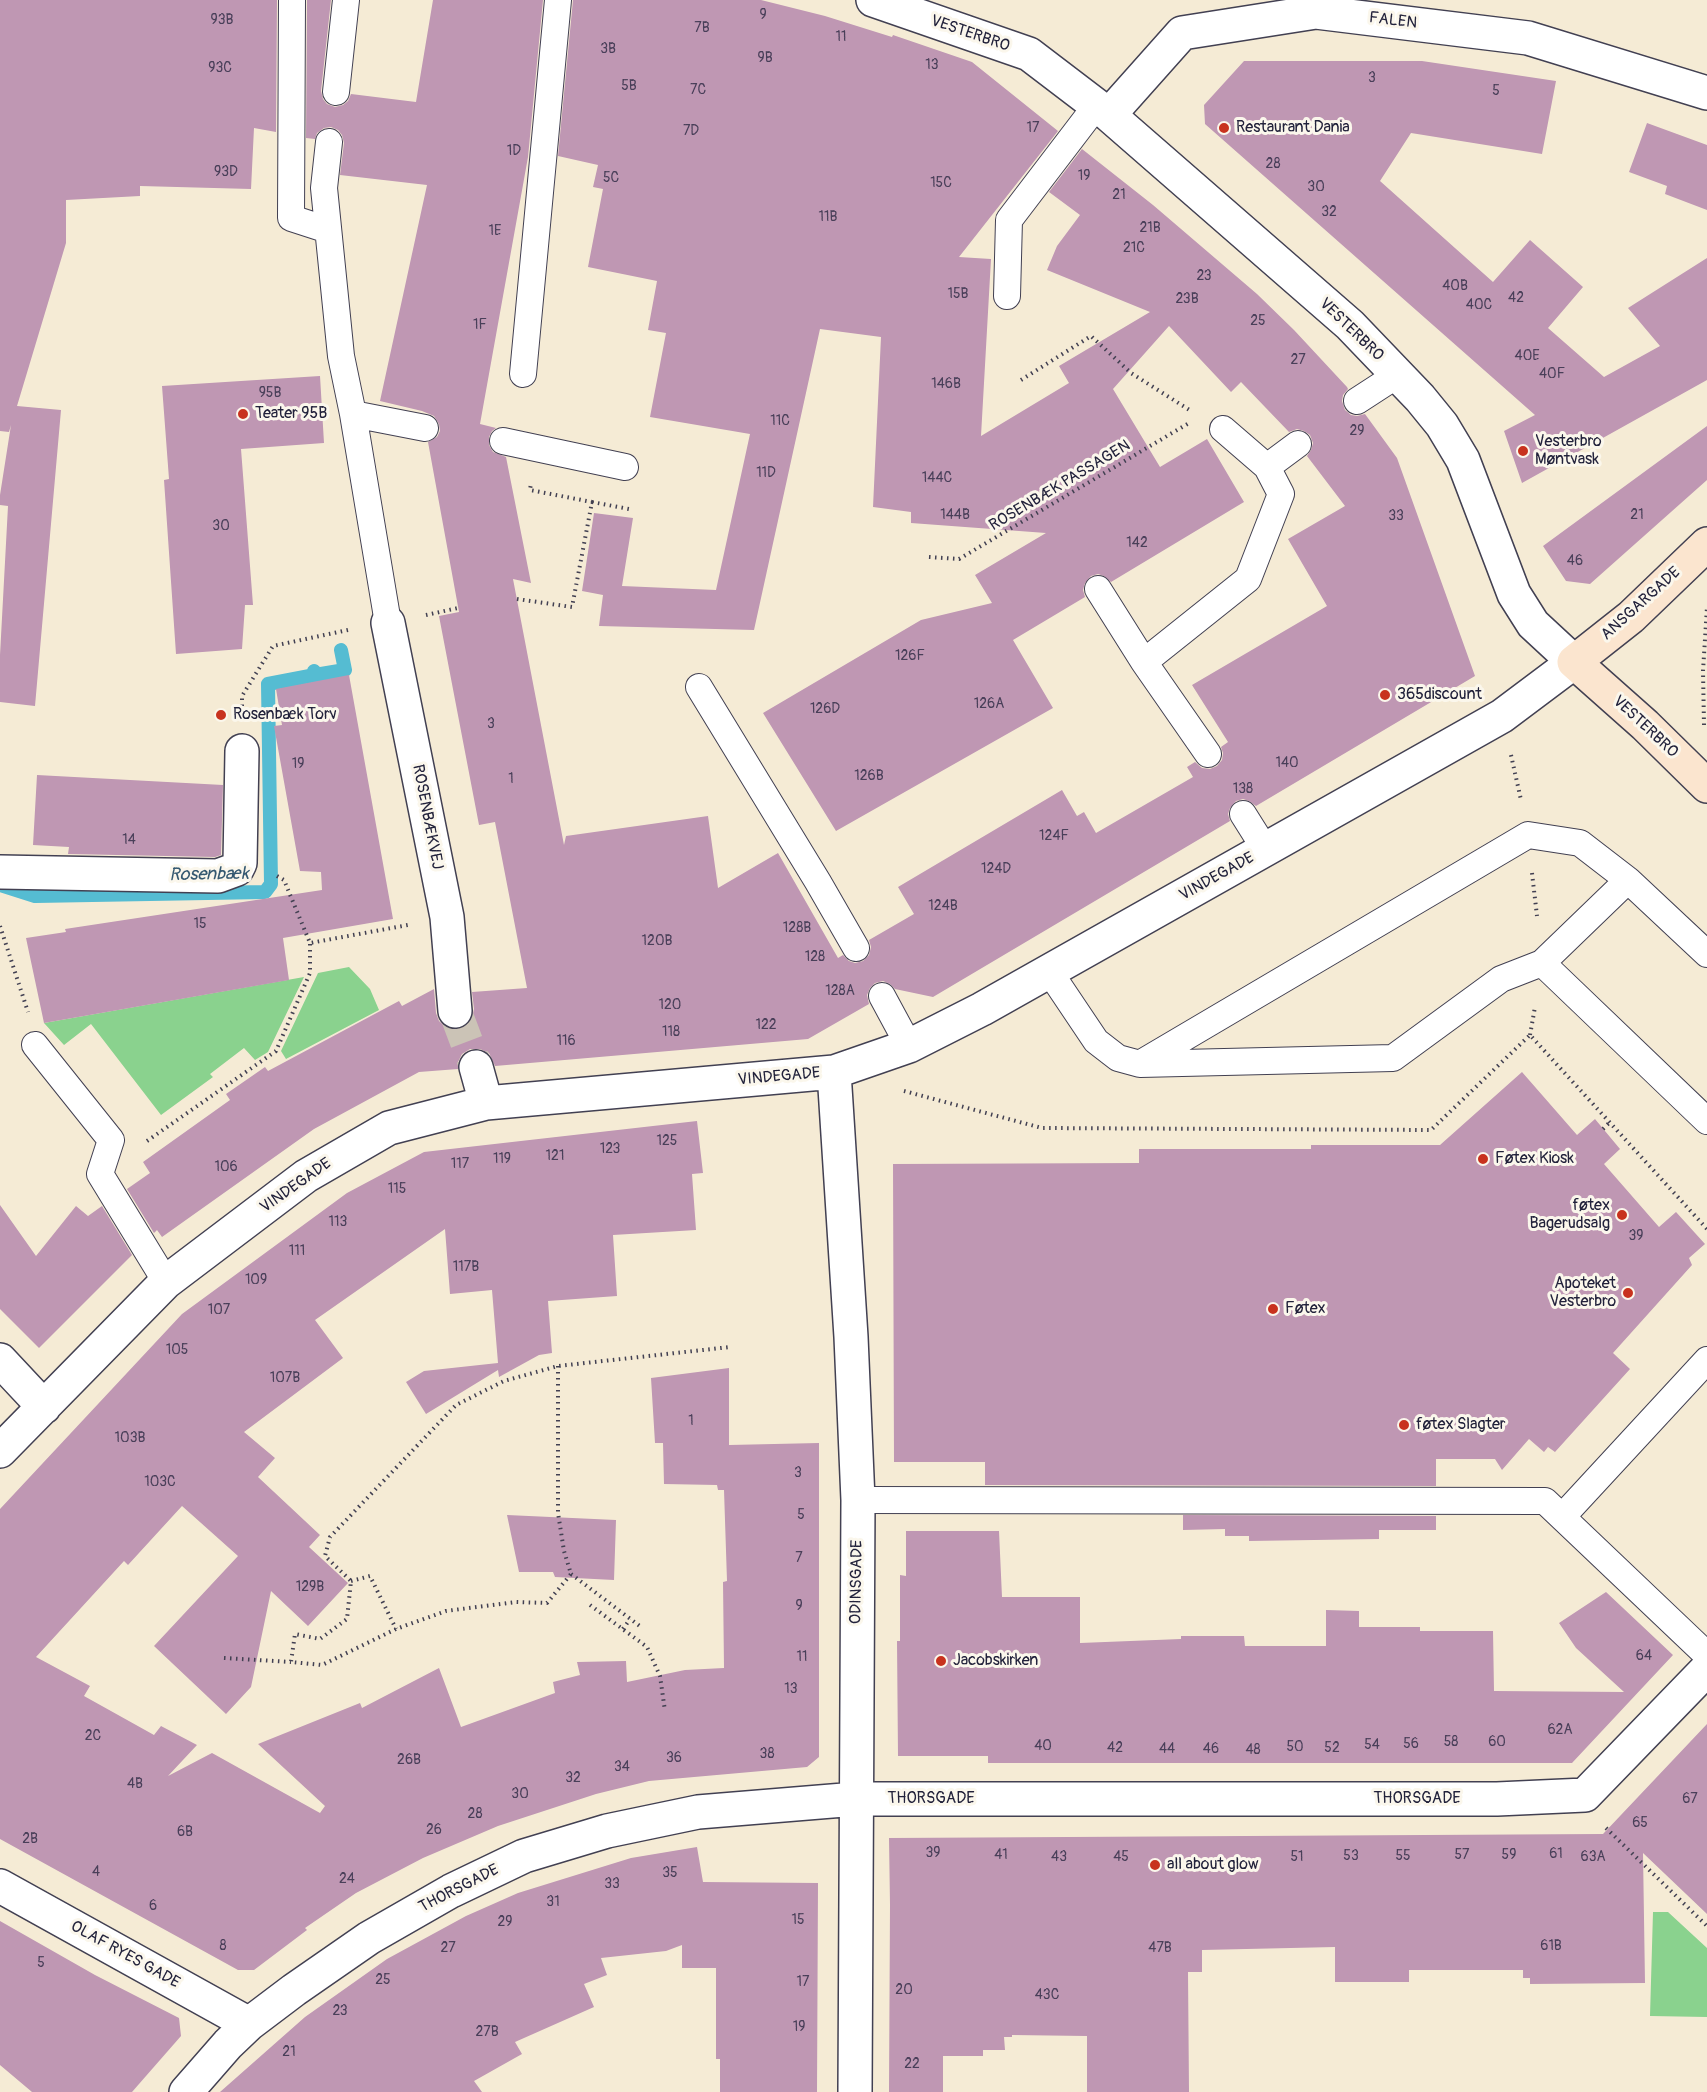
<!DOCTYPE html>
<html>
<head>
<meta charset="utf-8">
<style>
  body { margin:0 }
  canvas { display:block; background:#f5ebd5 }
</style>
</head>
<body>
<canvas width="1707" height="2092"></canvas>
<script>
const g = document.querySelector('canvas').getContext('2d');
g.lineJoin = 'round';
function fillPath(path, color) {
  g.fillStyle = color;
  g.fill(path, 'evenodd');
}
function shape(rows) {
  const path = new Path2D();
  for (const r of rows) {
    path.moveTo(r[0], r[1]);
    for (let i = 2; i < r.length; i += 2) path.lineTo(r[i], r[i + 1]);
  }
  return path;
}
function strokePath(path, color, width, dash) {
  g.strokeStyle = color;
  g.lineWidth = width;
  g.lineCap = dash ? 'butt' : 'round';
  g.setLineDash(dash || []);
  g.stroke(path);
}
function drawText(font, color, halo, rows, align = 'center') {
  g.font = font + ' Pangolin,sans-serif';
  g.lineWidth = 6;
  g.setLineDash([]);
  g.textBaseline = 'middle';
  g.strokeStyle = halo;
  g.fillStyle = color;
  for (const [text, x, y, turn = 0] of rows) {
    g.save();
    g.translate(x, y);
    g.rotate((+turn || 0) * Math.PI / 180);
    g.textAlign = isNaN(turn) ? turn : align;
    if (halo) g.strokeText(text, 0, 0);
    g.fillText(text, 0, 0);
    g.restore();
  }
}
fillPath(shape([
  [349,967,370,989,379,1010,286,1059,281,1051,318,973],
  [304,977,268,1052,255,1060,244,1048,210,1074,213,1077,161,1115,91,1024,64,1045,44,1023],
  [1653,1912,1668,1912,1707,1948,1707,2017,1650,2016]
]), '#8ad28e');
strokePath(shape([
  [315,675,345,670,341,650],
  [0,885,35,896,265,892,271,884,268,684,315,675,314,671]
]), '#55bcd2', 14);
fillPath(shape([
  [0,0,277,0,276,132,254,128,251,189,140,186,140,196,66,200,66,243,17,406,61,410,35,706,0,702,0,655,8,506,0,505,0,495,11,425,9,432,0,431],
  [307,0,331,0,321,91,323,99,327,104,335,107,343,105,348,101,351,94,416,102,433,0,543,0,528,157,480,424,496,428,492,431,489,437,489,445,493,452,506,457,531,583,513,579,564,845,566,836,708,816,718,888,778,853,838,958,843,955,849,961,855,963,863,961,869,955,871,947,869,940,914,914,898,887,1062,790,1077,816,1084,812,1096,833,1193,777,1187,767,1195,762,1202,768,1210,769,1217,766,1222,760,1223,753,1221,747,1228,742,1192,685,1327,606,1288,539,1345,506,1307,456,1311,450,1313,443,1310,435,1304,431,1297,429,1289,432,1241,382,1231,392,1169,326,1113,389,1160,467,1207,439,1244,502,1111,582,1104,576,1098,574,1091,576,1085,583,1083,590,1085,597,1013,640,1053,708,836,831,763,713,921,620,992,603,975,575,1046,533,911,523,911,512,873,507,881,337,820,329,754,630,599,626,603,595,582,591,594,513,633,518,622,586,716,590,750,434,650,417,666,333,648,330,657,281,588,267,603,189,593,187,598,165,558,156,573,0,761,0,825,16,892,37,893,35,972,62,1058,131,959,257,991,259,981,436,1069,383,1059,366,1150,312,1047,270,1057,246,1080,215,1049,192,1082,149,1153,205,1257,294,1294,330,1347,387,1348,389,1343,395,1342,401,1345,410,1351,415,1357,416,1365,414,1397,458,1475,676,1256,806,1249,801,1243,799,1236,801,1230,808,1228,814,1230,821,933,997,895,989,890,984,883,981,875,983,870,988,867,995,869,1004,808,1039,495,1066,489,1053,480,1049,470,1049,462,1054,458,1062,458,1069,419,1072,314,1129,162,1237,157,1230,154,1233,127,1189,150,1173,143,1162,230,1100,226,1094,265,1067,268,1071,399,1001,402,1006,434,989,436,1013,439,1021,447,1028,456,1030,465,1027,472,1018,474,1009,472,992,527,988,495,822,479,825,439,616,459,612,428,442,437,437,440,431,439,424,434,416,422,411,380,401,427,185,340,175,344,143,342,135,338,130,331,127,324,128,317,133,315,139,306,138],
  [1244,61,1422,61,1556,81,1542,154,1411,133,1380,181,1493,282,1530,240,1583,287,1548,328,1604,377,1660,346,1628,308,1707,258,1707,380,1522,483,1504,431,1535,415,1205,124,1204,105],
  [1647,123,1707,145,1707,210,1665,194,1667,186,1629,172],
  [320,376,324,443,241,449,253,605,245,605,242,649,176,654,164,480,169,479,162,386],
  [1707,426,1707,480,1590,584,1566,581,1543,546],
  [349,675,393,919,283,938,289,980,44,1023,26,938,66,932,65,929,322,890,321,872,300,871,274,726,282,725,276,689],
  [37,775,223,785,221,855,215,857,68,854,69,847,33,845],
  [1522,1072,1577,1135,1595,1119,1620,1149,1604,1164,1659,1227,1676,1212,1705,1244,1689,1258,1692,1265,1613,1353,1630,1369,1555,1452,1548,1447,1544,1452,1529,1439,1502,1470,1495,1459,1436,1459,1436,1486,985,1485,985,1462,894,1462,893,1164,1139,1163,1139,1149,1311,1149,1311,1145,1440,1145],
  [697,1121,703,1173,692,1174,696,1230,613,1235,617,1296,548,1301,552,1353,539,1355,499,1377,498,1370,426,1414,406,1382,424,1371,498,1363,492,1290,450,1294,445,1229,315,1320,343,1358,244,1432,275,1458,258,1477,320,1535,309,1547,348,1583,308,1626,271,1591,251,1687,226,1714,154,1646,238,1556,182,1506,128,1565,124,1561,36,1657,90,1686,84,1696,154,1735,161,1726,197,1745,168,1776,212,1753,320,1813,325,1806,258,1744,360,1703,362,1708,439,1668,461,1727,555,1693,553,1682,580,1675,577,1662,626,1661,627,1682,685,1670,724,1668,723,1582,727,1581,724,1490,718,1490,717,1485,664,1484,663,1443,655,1443,651,1378,729,1368,729,1445,819,1443,819,1757,807,1767,649,1781,596,1794,498,1826,423,1858,356,1893,305,1928,307,1930,254,1970,238,1970,0,1839,0,1509,182,1314,347,1193,424,1152],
  [0,1205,36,1256,76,1206,88,1216,102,1206,132,1255,39,1348,0,1309],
  [507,1515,616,1520,614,1580,555,1577,553,1572,519,1572],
  [1183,1515,1436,1516,1436,1530,1379,1530,1379,1539,1249,1541,1249,1536,1225,1536,1225,1529,1183,1530],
  [906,1531,999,1531,1002,1597,1080,1597,1080,1643,1181,1639,1181,1636,1244,1636,1245,1646,1326,1646,1326,1610,1359,1611,1359,1627,1420,1627,1420,1631,1493,1631,1494,1691,1624,1692,1576,1648,1559,1623,1606,1592,1673,1655,1572,1763,988,1763,988,1756,898,1756,897,1641,900,1641,900,1575,906,1576],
  [1707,1724,1707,1914,1643,1853,1645,1983,1530,1984,1530,1978,1523,1978,1523,1970,1409,1970,1409,1982,1335,1982,1335,1947,1202,1950,1202,1972,1188,1972,1189,2092,1087,2092,1087,2036,1012,2035,1012,2037,1004,2037,1005,2050,983,2050,983,2056,943,2056,943,2092,889,2092,890,1905,889,1838,1603,1834],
  [697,1847,703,1882,818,1883,817,2092,720,2092,720,2059,716,2059,716,1968,682,1968,682,1945,666,1951,601,1958,607,1975,584,1984,594,2007,515,2042,522,2054,474,2081,482,2092,220,2092,305,2017,387,1959,466,1916,518,1893,631,1858],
  [0,1921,95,1975,179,2018,181,2036,132,2092,32,2092,0,2065]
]), '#bf97b3');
strokePath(shape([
  [455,1011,476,1067]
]), '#cbc3b6', 33, [33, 16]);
const service = shape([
  [292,0,291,218,328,230],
  [336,92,346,0],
  [329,142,324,188,341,356,353,414,388,623],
  [1007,296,1009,220,1096,106],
  [523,374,558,0],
  [1357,401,1397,375],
  [353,414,425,428],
  [503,441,625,467],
  [1267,467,1298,444],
  [1098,589,1144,662],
  [699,687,818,882,856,948],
  [1208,754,1144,662,1248,579,1281,494,1267,467,1223,429],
  [1243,814,1265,849],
  [1542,963,1707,1121],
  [1049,971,1096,1041,1118,1058,1140,1064,1393,1058,1501,979,1542,963,1628,880],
  [882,996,909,1046],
  [35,1045,111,1140,100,1174,166,1282],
  [1143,1062,1528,835,1580,843,1628,880,1707,954],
  [858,1500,1545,1501,1707,1655],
  [1562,1517,1707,1360]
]);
const pedestrian = shape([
  [0,872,218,876,237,869,240,863,242,751]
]);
const minor = shape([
  [1109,115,1182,33,1316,12,1528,38,1707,93],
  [388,623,447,917,455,1011],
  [476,1067,486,1103],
  [834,1072,851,1337,858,1500,855,2092],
  [0,1360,44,1407],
  [0,1451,166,1282,306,1176,389,1128,486,1103,834,1072,909,1046,982,1009,1502,716,1574,662,1533,624,1514,594,1463,460,1442,425,1420,398,1350,325,1109,115,1029,54,873,0],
  [0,1886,249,2024],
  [186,2092,228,2044,249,2024,294,1990,369,1938,451,1891,524,1856,607,1831,698,1812,856,1799,1497,1799,1585,1795,1707,1669]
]);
const secondary = shape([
  [1707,544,1631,617,1574,662,1645,725,1707,786]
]);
strokePath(service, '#424052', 28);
strokePath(pedestrian, '#424052', 36);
strokePath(minor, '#424052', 36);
strokePath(secondary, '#424052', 36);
strokePath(shape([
  [1021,380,1091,336,1131,373,1191,411],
  [592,502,629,509],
  [929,557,959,559,1189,423],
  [517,599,572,607,592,502,530,490,531,483],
  [426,615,458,608],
  [242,712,242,696,273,646,348,630],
  [1704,725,1703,671,1707,607],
  [1511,755,1521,800],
  [1532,873,1537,916],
  [277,876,284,880,310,943,408,925],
  [0,926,28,1012],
  [1530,1035,1535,1007],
  [904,1091,1042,1128,1431,1130,1530,1035,1707,1229],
  [1603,1129,1609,1123],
  [147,1141,276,1051,310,973,310,943],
  [558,1366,558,1513,564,1551,571,1574,547,1603,516,1602,446,1611,396,1629,322,1665,291,1662,295,1634,320,1639,347,1619,351,1581,325,1556,330,1537,456,1405,504,1381,558,1366,730,1347],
  [571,1574,641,1627],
  [351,1581,370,1576,396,1629],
  [590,1605,647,1647,660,1676,665,1711],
  [623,1629,630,1619],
  [224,1658,291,1662],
  [1606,1828,1707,1926]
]), '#424052', 4, [1.5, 4.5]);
strokePath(service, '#fff', 26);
strokePath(pedestrian, '#fff', 33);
strokePath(minor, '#fff', 33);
strokePath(secondary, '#fbe5cf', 33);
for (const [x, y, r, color] of [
  [1224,128,6,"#c8321e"],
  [243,414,6,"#c8321e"],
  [1523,451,6,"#c8321e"],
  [1385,695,6,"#c8321e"],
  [221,715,6,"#c8321e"],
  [1483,1159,6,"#c8321e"],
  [1622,1215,6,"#c8321e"],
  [1628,1293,6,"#c8321e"],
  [1273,1309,6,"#c8321e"],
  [1404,1425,6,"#c8321e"],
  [941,1661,6,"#c8321e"],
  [1155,1865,6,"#c8321e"]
]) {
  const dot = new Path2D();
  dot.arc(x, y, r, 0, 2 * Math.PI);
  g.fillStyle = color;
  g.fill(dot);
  strokePath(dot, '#fbf7ec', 2);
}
drawText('14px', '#493f59', null, [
  ["9",763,15],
  ["93B",222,20],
  ["7B",702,28],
  ["11",841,37],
  ["3B",608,49],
  ["9B",765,58],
  ["13",932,65],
  ["93C",220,68],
  ["3",1372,78],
  ["5B",629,86],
  ["7C",698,90],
  ["5",1496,91],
  ["17",1033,128],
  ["7D",691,131],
  ["1D",514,151],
  ["28",1273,164],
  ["93D",226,172],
  ["19",1084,176],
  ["5C",611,178],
  ["15C",941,183],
  ["30",1316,187],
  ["21",1119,195],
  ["32",1329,212],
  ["11B",828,217],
  ["21B",1150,228],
  ["1E",495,231],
  ["21C",1134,248],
  ["23",1204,276],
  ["40B",1455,286],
  ["15B",958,294],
  ["42",1516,298],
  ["23B",1187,299],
  ["40C",1479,305],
  ["25",1258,321],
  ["1F",480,325],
  ["40E",1527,356],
  ["27",1298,360],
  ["40F",1552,374],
  ["146B",946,384],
  ["95B",270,393],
  ["11C",780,421],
  ["29",1357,431],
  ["11D",766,473],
  ["144C",937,478],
  ["144B",955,515],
  ["21",1637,515],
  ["33",1396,516],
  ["30",221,526],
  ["142",1137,543],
  ["46",1575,561],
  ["126F",910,656],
  ["126A",989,704],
  ["126D",825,709],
  ["3",491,724],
  ["140",1287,763],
  ["19",298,764],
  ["126B",869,776],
  ["1",511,779],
  ["138",1243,789],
  ["124F",1054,836],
  ["14",129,840],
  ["124D",996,869],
  ["124B",943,906],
  ["15",200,924],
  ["128B",797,928],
  ["120B",657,941],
  ["128",815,957],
  ["128A",840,991],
  ["120",670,1005],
  ["122",766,1025],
  ["118",671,1032],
  ["116",566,1041],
  ["125",667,1141],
  ["123",610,1149],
  ["121",555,1156],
  ["119",502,1159],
  ["117",460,1164],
  ["106",226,1167],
  ["115",397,1189],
  ["113",338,1222],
  ["39",1636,1236],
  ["111",297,1251],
  ["117B",466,1267],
  ["109",256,1280],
  ["107",219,1310],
  ["105",177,1350],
  ["107B",285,1378],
  ["1",691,1421],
  ["103B",130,1438],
  ["3",798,1473],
  ["103C",160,1482],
  ["5",801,1515],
  ["7",799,1558],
  ["129B",310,1587],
  ["9",799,1606],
  ["64",1644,1656],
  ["11",802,1657],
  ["13",791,1689],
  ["62A",1560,1730],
  ["2C",93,1736],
  ["58",1451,1742],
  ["60",1497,1742],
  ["56",1411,1744],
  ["54",1372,1745],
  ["40",1043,1746],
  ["50",1295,1747],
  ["42",1115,1748],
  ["52",1332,1748],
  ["44",1167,1749],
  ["46",1211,1749],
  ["48",1253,1750],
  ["38",767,1754],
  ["36",674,1758],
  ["26B",409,1760],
  ["34",622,1767],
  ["32",573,1778],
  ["4B",135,1784],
  ["30",520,1794],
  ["67",1690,1799],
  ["28",475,1814],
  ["65",1640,1823],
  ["26",434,1830],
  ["6B",185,1832],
  ["2B",30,1839],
  ["39",933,1853],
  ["61",1556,1854],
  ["41",1001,1855],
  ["57",1462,1855],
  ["59",1509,1855],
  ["53",1351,1856],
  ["55",1403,1856],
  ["43",1059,1857],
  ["45",1121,1857],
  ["51",1297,1857],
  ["63A",1593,1857],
  ["4",96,1872],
  ["35",670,1873],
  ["24",347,1879],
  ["33",612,1884],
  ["31",553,1902],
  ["6",153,1906],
  ["15",798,1920],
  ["29",505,1922],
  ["8",223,1946],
  ["61B",1551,1946],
  ["27",448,1948],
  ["47B",1160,1948],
  ["5",41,1963],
  ["25",383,1980],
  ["17",803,1982],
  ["20",904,1990],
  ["43C",1047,1995],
  ["23",340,2011],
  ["19",799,2027],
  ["27B",487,2032],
  ["21",289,2052],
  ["22",912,2064]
]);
drawText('16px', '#22223b', '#fbf7ec', [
  ["FALEN",1393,21,7],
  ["VESTERBRO",970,34,19],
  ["VESTERBRO",1351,330,44],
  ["ROSENBÆK PASSAGEN",1060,486,-31],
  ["ANSGARGADE",1641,604,-42],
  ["VESTERBRO",1645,727,43],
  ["ROSENBÆKVEJ",427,817,79],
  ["VINDEGADE",1217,877,-29],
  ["VINDEGADE",779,1077,-5],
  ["VINDEGADE",296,1186,-35],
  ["ODINSGADE",857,1582,-89],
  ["THORSGADE",931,1799],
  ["THORSGADE",1417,1799],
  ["THORSGADE",459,1889,-27],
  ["OLAF RYES GADE",125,1955,29]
]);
drawText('16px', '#22223b', '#fbf7ec', [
  ["Restaurant Dania",1236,128],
  ["Teater 95B",255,414],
  ["Vesterbro",1535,442],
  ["Møntvask",1535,460],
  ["365discount",1397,695],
  ["Rosenbæk Torv",233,715],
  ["Føtex Kiosk",1495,1159],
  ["føtex",1610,1206,"right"],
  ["Bagerudsalg",1610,1224,"right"],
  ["Apoteket",1616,1284,"right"],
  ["Vesterbro",1616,1302,"right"],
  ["Føtex",1285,1309],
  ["føtex Slagter",1416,1425],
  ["Jacobskirken",953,1661],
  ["all about glow",1167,1865]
], 'left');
drawText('italic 18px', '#345870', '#fbf7ec', [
  ["Rosenbæk",209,875,-1]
]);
</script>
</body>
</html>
